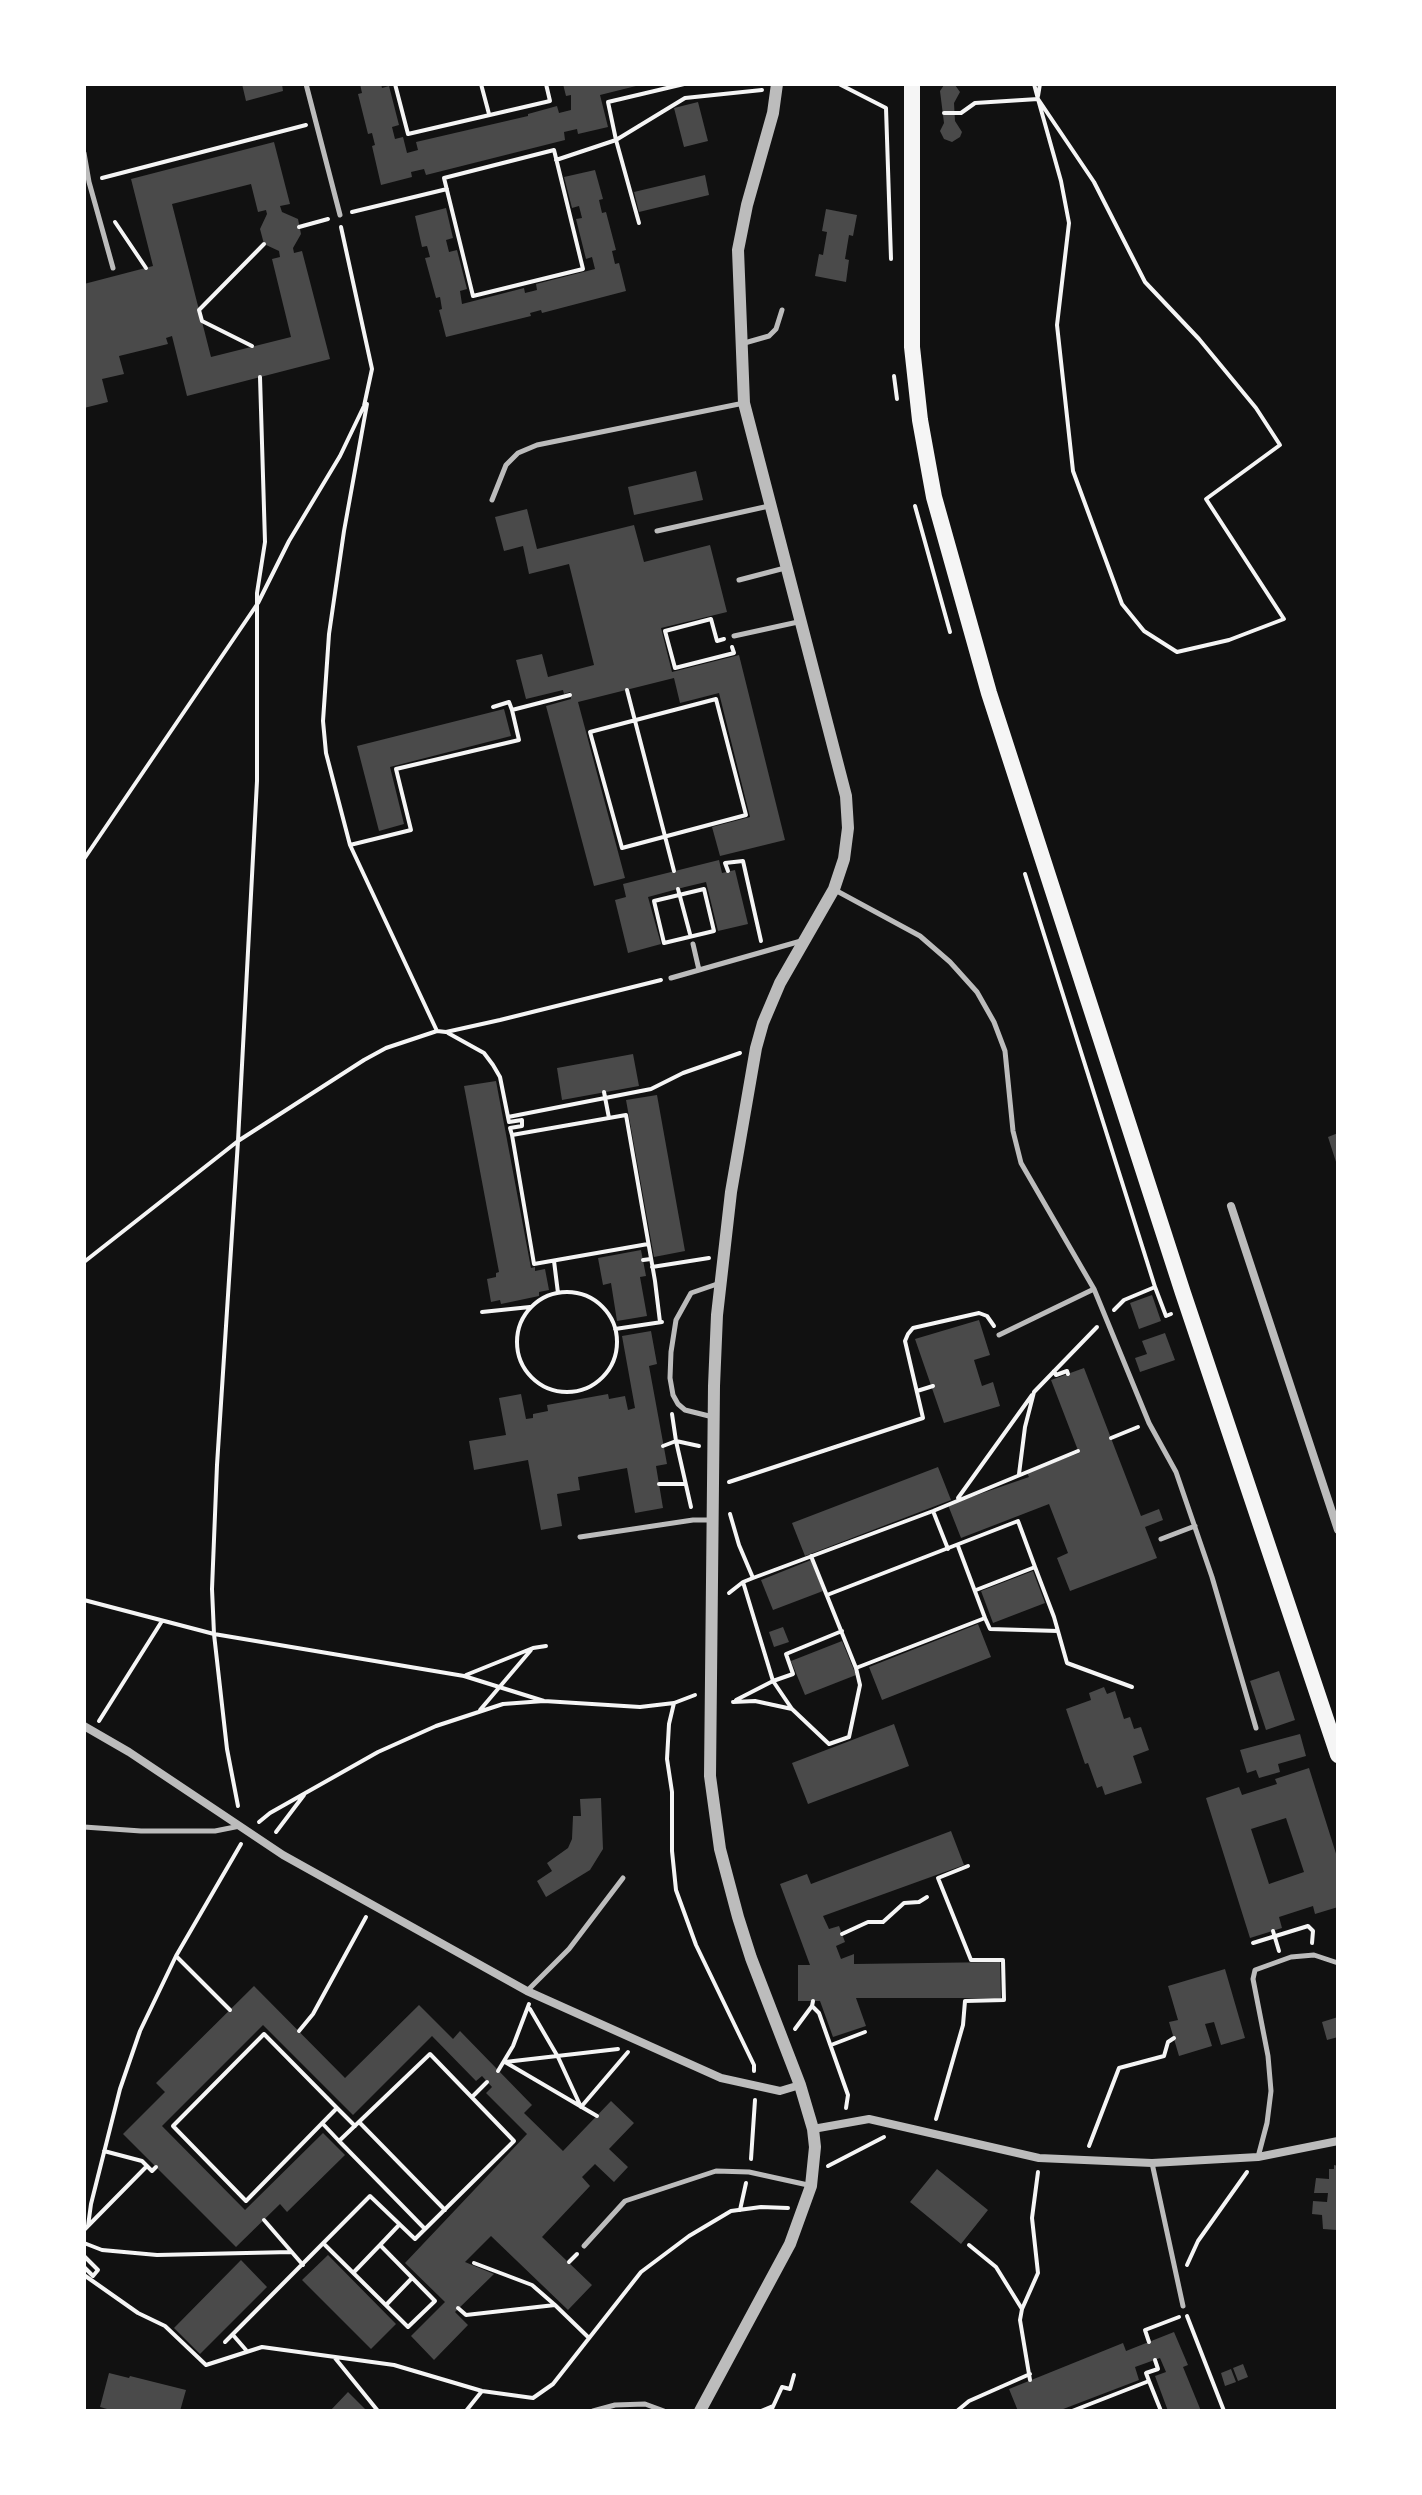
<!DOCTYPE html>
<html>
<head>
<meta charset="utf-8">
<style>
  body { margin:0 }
  #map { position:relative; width:1422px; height:2495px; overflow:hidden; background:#111; font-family:"Titillium Web",sans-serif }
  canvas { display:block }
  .frame { position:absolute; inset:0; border:86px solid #fff; pointer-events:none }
</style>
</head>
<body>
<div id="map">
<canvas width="1422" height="2495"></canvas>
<div class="frame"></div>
</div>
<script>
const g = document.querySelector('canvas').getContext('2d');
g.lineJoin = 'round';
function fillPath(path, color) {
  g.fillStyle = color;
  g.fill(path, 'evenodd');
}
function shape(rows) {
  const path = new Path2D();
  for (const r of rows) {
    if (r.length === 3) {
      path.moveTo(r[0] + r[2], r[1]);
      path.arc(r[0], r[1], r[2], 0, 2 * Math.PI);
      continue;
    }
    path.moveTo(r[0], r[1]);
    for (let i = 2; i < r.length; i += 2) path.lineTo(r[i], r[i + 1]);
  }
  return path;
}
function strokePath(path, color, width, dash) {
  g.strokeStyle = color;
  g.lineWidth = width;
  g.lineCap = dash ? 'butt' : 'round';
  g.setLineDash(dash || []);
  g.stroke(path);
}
fillPath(shape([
  [242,84,282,84,283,91,246,101],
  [360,84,381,84,382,88,389,86,399,125,392,127,395,139,403,137,407,153,418,150,416,142,528,116,528,114,557,106,559,113,571,110,571,95,566,96,563,84,640,85,600,95,608,127,578,134,577,129,564,132,565,140,426,175,424,169,411,172,412,177,381,185,372,146,375,145,372,133,368,134,358,94,362,93],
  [950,84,955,85,960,92,954,103,955,121,962,132,960,137,952,142,944,139,940,131,944,123,940,91,944,85],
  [698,102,708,141,684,147,674,108],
  [274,142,290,204,280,206,282,212,298,219,301,234,293,248,294,253,302,251,330,359,187,396,172,336,166,338,168,344,119,356,124,374,102,379,108,402,84,408,84,284,153,266,131,179],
  [251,184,258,212,266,210,267,214,260,229,264,244,279,251,280,257,272,259,291,337,211,357,172,204],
  [595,170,603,199,599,200,602,213,606,212,616,250,612,251,615,264,619,263,626,291,542,313,541,310,530,313,531,316,446,337,439,310,442,309,440,297,436,298,425,258,430,257,427,246,422,247,415,216,446,208,453,238,446,240,449,252,457,250,467,289,460,291,462,304,524,288,525,293,537,290,536,284,595,269,592,257,586,259,576,219,582,218,579,206,572,208,564,177],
  [705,175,709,195,639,212,634,192],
  [826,209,857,215,853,236,849,235,845,259,849,260,846,282,815,276,819,254,823,255,827,232,822,231],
  [696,471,703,500,634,515,628,487],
  [527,509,537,549,634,525,644,562,710,545,727,612,661,628,672,672,739,655,785,840,720,856,712,827,750,817,719,693,680,703,674,678,578,702,625,878,594,886,546,706,571,699,570,692,564,694,563,690,526,699,516,660,542,654,548,677,594,665,569,564,529,574,523,546,504,551,495,517],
  [504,709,511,736,390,767,404,824,379,831,357,746],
  [719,860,722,873,735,870,748,924,718,931,706,882,685,887,648,897,661,944,628,953,615,900,626,897,623,884],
  [633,1054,639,1086,562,1100,557,1068],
  [496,1081,531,1268,535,1267,535,1271,545,1269,549,1290,539,1292,539,1296,501,1304,500,1300,491,1302,487,1279,496,1277,496,1273,499,1272,464,1086],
  [657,1095,685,1251,654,1257,626,1100],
  [1338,1133,1338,1165,1337,1165,1328,1137],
  [641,1250,646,1276,640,1277,647,1316,617,1321,611,1283,603,1285,598,1258],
  [1152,1295,1161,1321,1139,1329,1130,1303],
  [979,1320,990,1355,974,1360,982,1386,993,1382,1000,1406,944,1423,915,1339],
  [651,1331,657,1364,649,1366,667,1464,656,1466,663,1508,635,1513,627,1468,578,1477,580,1490,557,1494,562,1526,541,1530,528,1460,474,1470,469,1441,506,1435,499,1398,521,1394,526,1419,533,1418,533,1414,548,1411,547,1405,608,1394,609,1399,625,1396,628,1410,635,1408,622,1336],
  [1165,1333,1175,1360,1140,1372,1135,1358,1147,1354,1142,1341],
  [1084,1368,1141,1516,1159,1509,1163,1520,1145,1527,1157,1558,1070,1591,1057,1558,1068,1553,1049,1504,961,1538,948,1505,1029,1477,1027,1473,1079,1453,1051,1380],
  [938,1467,951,1500,805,1556,792,1523],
  [811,1560,823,1591,773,1610,761,1580],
  [1033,1571,1045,1603,993,1623,981,1591],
  [978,1624,991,1657,882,1700,869,1667],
  [783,1627,789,1642,774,1647,769,1632],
  [842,1641,856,1675,805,1695,791,1661],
  [1279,1671,1295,1720,1266,1730,1250,1681],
  [1104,1687,1107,1694,1115,1691,1124,1719,1130,1717,1134,1729,1141,1727,1149,1750,1133,1756,1142,1783,1105,1795,1102,1786,1097,1788,1088,1763,1085,1764,1066,1709,1091,1700,1089,1693],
  [894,1724,909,1766,808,1804,792,1763],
  [1300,1734,1306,1756,1278,1764,1280,1772,1259,1778,1256,1770,1247,1773,1240,1750],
  [1309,1768,1338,1860,1338,1907,1315,1914,1313,1906,1279,1917,1282,1928,1250,1938,1206,1798,1239,1787,1242,1795,1277,1784,1275,1779],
  [1286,1818,1304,1872,1269,1884,1251,1829],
  [601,1798,603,1849,590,1870,546,1897,537,1881,552,1871,547,1863,568,1848,572,1839,573,1816,581,1816,580,1799],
  [951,1831,964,1865,823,1916,829,1929,839,1926,845,1942,836,1946,841,1959,854,1954,854,1964,1000,1962,1001,1998,856,1998,866,2026,833,2037,820,2001,798,2001,798,1965,810,1965,780,1884,807,1874,811,1884],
  [1225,1969,1245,2038,1221,2045,1214,2022,1205,2024,1212,2046,1179,2056,1169,2022,1178,2020,1168,1986],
  [254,1986,345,2078,419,2005,453,2039,460,2031,532,2105,524,2113,563,2151,611,2101,634,2123,609,2149,628,2167,614,2182,595,2164,582,2177,590,2186,542,2237,592,2285,568,2310,491,2236,465,2262,494,2274,455,2312,468,2325,434,2360,411,2336,445,2302,405,2263,527,2134,486,2093,492,2087,482,2076,476,2081,432,2036,353,2115,263,2025,162,2126,245,2210,323,2133,345,2155,287,2212,280,2204,236,2247,123,2134,165,2092,156,2083],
  [1338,2017,1338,2037,1327,2040,1322,2022],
  [1334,2165,1338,2166,1337,2230,1323,2229,1322,2215,1312,2214,1313,2201,1327,2202,1328,2193,1314,2193,1316,2178,1329,2179,1329,2169,1334,2169],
  [937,2169,988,2210,961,2244,910,2202],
  [328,2255,396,2324,371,2349,302,2280],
  [241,2260,267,2287,200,2354,174,2328],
  [1174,2332,1188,2365,1183,2367,1201,2411,1168,2411,1155,2376,1166,2372,1160,2358,1135,2367,1139,2380,1058,2411,1018,2411,1009,2389,1123,2343,1126,2351],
  [1243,2364,1248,2377,1238,2381,1233,2368],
  [1231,2369,1236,2382,1225,2386,1221,2373],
  [109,2373,129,2378,130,2376,186,2390,180,2411,114,2411,100,2407],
  [348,2392,367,2411,330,2411]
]), '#4a4a4a');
strokePath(shape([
  [395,84,408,134,550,101,546,84],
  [481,84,489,114],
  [839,84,886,108,891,259],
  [1034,84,1038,99,1061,181,1069,223,1057,325,1073,471,1122,604,1144,631,1177,652,1229,640,1284,619,1206,499,1280,445,1256,408,1199,339,1145,282,1094,182,1038,99],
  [1038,96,1040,84],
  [944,113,961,113,975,103,1038,99],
  [554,150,583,269,473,296,444,178,554,150],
  [556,160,616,140,685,98,762,90],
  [102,178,306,125],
  [352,212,447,189],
  [115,222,146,268],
  [639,223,616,140,608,102,684,84],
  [299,227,328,219],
  [252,346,202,321,199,310,264,244],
  [894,376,897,399],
  [367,404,344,531,329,634,323,721,326,753,350,845,437,1031],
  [915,506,950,632],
  [724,639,717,641,711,619,665,631,675,668,734,653,732,647],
  [627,690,674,871],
  [716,699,746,815,622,848,590,732,716,699],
  [493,707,509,702,512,710],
  [350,845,411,830,396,769,519,740,512,710,570,695],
  [84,859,258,603,289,541,340,456,364,406,372,369,341,227],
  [728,871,725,863,743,861,761,941],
  [1025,874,1155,1287],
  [678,889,690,934],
  [704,889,714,931,664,943,654,901,704,889],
  [448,1033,484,1053,493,1065,500,1077,509,1122,522,1120,522,1126,510,1128,512,1135],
  [604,1092,609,1118],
  [508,1117,651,1089,683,1073,740,1053],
  [648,1244,534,1264,512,1135,626,1115,655,1281,660,1322],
  [643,1260,651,1259],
  [554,1261,558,1293],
  [84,1262,238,1141,364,1060,386,1048,437,1031,446,1032,500,1020,661,980],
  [652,1267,709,1258],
  [567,1342,50],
  [1114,1310,1124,1300,1155,1287,1166,1316,1171,1314],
  [482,1312,530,1307],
  [615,1329,662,1322],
  [1054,1371,1056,1375,1067,1371,1068,1374],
  [917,1391,933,1386],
  [1111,1438,1138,1427],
  [663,1446,676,1441,672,1414],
  [1019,1474,1025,1427,1034,1392,1097,1327],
  [729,1482,923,1418,905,1341,908,1334,913,1328,979,1313,987,1316,994,1326],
  [659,1484,685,1484],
  [958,1498,1032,1395],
  [691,1507,676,1441,699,1446],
  [933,1511,948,1549],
  [730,1514,739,1545,753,1578,933,1511,1078,1451],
  [811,1556,856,1668,985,1618,958,1546],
  [1035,1567,1054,1617,1067,1663,1132,1687],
  [753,1578,743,1582,773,1681,792,1709],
  [729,1593,743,1582],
  [827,1595,1018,1521,1035,1567,976,1590],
  [84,1600,214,1634,464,1676,544,1701,640,1707,674,1703,695,1695],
  [985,1618,990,1629,1058,1631],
  [466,1675,533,1648,546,1646],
  [736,1700,773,1681,793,1674,786,1654,842,1631],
  [733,1702,755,1701,792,1709,829,1744,849,1737,860,1685,856,1668],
  [674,1703,669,1724,667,1759,672,1792,672,1851,676,1890,696,1945,754,2065,754,2071],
  [480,1710,531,1650],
  [99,1721,162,1621],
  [238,1806,227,1749,214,1634,212,1589,217,1465,238,1141,257,781,257,593,265,542,260,377],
  [259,1822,270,1813,378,1752,436,1726,503,1704,544,1701],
  [276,1832,304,1795],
  [1273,1931,1279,1951],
  [842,1934,868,1922,883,1922,904,1903,919,1902,927,1897],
  [1253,1943,1308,1926,1313,1931,1312,1943],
  [176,1956,230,2010],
  [812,2006,819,2013,848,2095,846,2108],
  [530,2009,558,2057,581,2107,628,2052],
  [795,2029,812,2006,813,2001],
  [299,2031,313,2014,366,1917],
  [264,2034,337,2108,246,2201,173,2126,264,2034],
  [831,2045,865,2032],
  [498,2071,513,2046,529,2004],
  [472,2097,487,2082],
  [337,2108,355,2126],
  [597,2116,505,2062,618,2049],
  [936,2119,963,2025,965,2001,1004,2000,1003,1960,971,1960,938,1878,968,1866],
  [360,2123,445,2210],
  [340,2142,425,2229],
  [1089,2146,1119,2068,1164,2056,1168,2042,1174,2038],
  [104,2151,142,2161,152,2171,156,2167],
  [751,2159,755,2100],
  [828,2166,884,2137],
  [740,2210,746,2183],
  [264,2220,303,2265],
  [88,2226,91,2204,120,2089,140,2031,176,1956,241,1844],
  [84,2230,147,2166],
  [84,2243,102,2250,157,2255,291,2252],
  [325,2245,408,2327,435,2301,380,2245,399,2225],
  [969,2245,996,2267,1022,2309],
  [84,2256,98,2270,93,2276,84,2267],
  [569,2262,577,2254],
  [474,2263,532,2285,555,2305],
  [1187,2265,1198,2241,1247,2172],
  [354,2272,380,2245],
  [84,2275,138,2313,165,2326,206,2365,262,2347,394,2365,482,2391,533,2398,553,2384,641,2272,689,2236,731,2211,761,2207,788,2208],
  [386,2305,412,2278],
  [458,2308,466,2315,555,2305,588,2337],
  [1187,2316,1224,2411],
  [233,2335,246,2350],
  [225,2342,370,2196,415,2239,514,2141,430,2054,339,2141,322,2123],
  [1149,2342,1145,2330,1179,2317],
  [335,2358,378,2411],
  [1030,2380,1020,2320,1022,2309,1038,2273,1032,2218,1038,2172],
  [1149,2381,1146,2373,1158,2369,1155,2360],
  [466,2411,482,2391],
  [761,2411,773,2406],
  [771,2411,782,2387,790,2389,794,2375],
  [957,2411,969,2401,1030,2374],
  [1072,2411,1149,2381,1161,2411]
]), '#f5f5f5', 4);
strokePath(shape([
  [306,84,340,215],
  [84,153,89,182,113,268],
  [741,344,769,336,776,329,782,310],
  [492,500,506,465,518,453,537,445,744,403],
  [657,531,769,506],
  [739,580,785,568],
  [734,636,798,622],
  [835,890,920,936,950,962,977,992,994,1022,1005,1051,1013,1131,1021,1163,1094,1289,1149,1423,1176,1472,1212,1577,1256,1728],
  [693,944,699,970],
  [671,978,801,941],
  [999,1335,1094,1289],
  [713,1417,685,1410,678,1404,673,1395,670,1378,671,1352,676,1320,691,1293,720,1283],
  [580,1537,693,1520,710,1520],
  [1161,1539,1195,1526],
  [84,1827,141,1831,215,1831,240,1826],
  [527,1991,569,1949,623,1878],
  [1258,2157,1267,2123,1271,2091,1268,2056,1253,1979,1255,1970,1291,1957,1314,1955,1338,1963],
  [1152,2163,1183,2306],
  [584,2246,625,2201,716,2171,749,2172,808,2185],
  [593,2411,615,2405,645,2404,664,2411]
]), '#bcbcbc', 5);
strokePath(shape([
  [1231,1206,1338,1530],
  [84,1726,129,1752,283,1855,527,1991,721,2078,780,2091,800,2085],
  [813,2129,869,2119,1039,2158,1152,2163,1258,2157,1338,2141]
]), '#bcbcbc', 8);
strokePath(shape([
  [700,2411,790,2244,811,2186,815,2147,813,2129,800,2085,751,1958,738,1917,720,1849,710,1776,714,1386,717,1315,731,1192,756,1048,763,1023,780,983,834,889,844,859,848,828,846,796,744,403,738,250,747,205,773,113,777,84]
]), '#bcbcbc', 12);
strokePath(shape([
  [912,84,912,347,920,420,934,497,989,693,1183,1293,1338,1755]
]), '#f5f5f5', 16);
</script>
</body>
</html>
